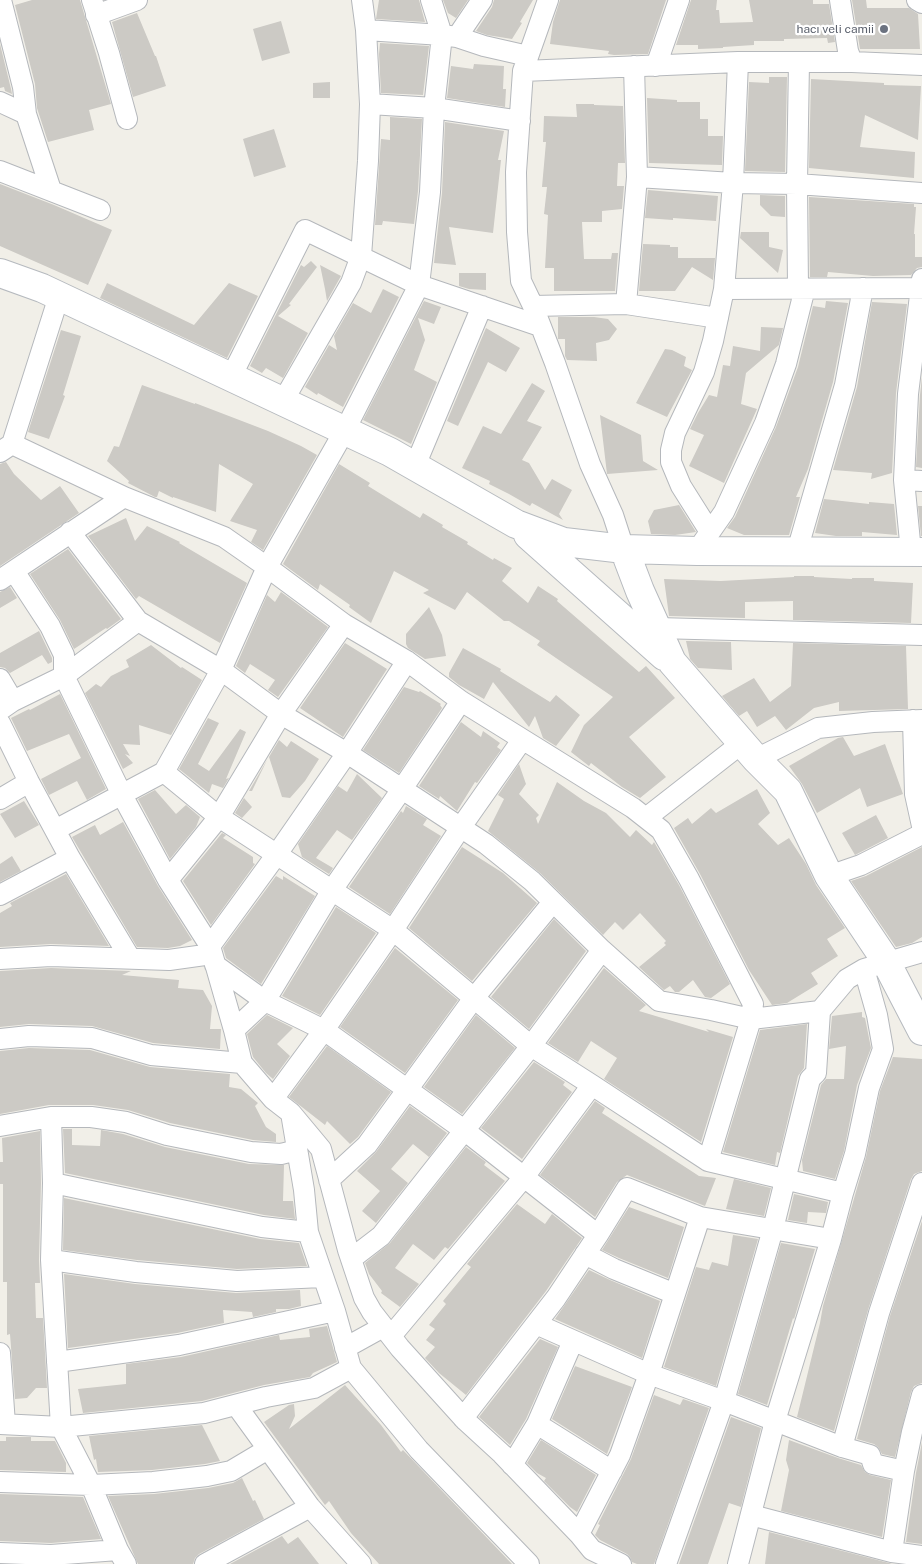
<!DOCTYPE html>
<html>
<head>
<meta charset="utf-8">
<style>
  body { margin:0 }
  canvas { display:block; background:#f1efe8 }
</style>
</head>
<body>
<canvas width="922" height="1564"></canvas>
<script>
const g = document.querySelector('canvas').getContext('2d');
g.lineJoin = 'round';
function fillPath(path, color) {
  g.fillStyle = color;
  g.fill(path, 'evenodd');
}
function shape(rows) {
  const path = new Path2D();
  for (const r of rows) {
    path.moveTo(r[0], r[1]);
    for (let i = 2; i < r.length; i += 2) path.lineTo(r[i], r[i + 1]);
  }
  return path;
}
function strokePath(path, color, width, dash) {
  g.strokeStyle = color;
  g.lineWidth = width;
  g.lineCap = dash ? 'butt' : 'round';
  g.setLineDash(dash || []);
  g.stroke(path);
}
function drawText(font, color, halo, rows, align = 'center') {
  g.font = font + ' "Public Sans",sans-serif';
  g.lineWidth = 4.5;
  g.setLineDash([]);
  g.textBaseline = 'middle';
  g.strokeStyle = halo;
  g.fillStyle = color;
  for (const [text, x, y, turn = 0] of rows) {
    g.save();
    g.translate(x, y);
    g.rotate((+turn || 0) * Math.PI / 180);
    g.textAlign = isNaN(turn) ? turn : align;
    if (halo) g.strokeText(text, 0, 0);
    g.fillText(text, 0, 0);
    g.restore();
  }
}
fillPath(shape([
  [32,0,80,0,111,104,89,110,94,130,48,142,37,108,35,84,15,5],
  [379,0,419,0,425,22,376,19],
  [443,0,468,0,456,18,448,13],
  [494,0,533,0,520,22,522,23,512,39,487,35,476,31,492,7],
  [560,0,666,0,648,54,614,55,608,54,609,51,550,44,553,22],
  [691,0,717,0,716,10,719,10,720,23,753,22,749,0,813,0,813,4,829,4,835,42,828,43,827,38,784,39,784,41,754,41,754,45,723,47,723,48,698,49,698,45,676,45],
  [852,0,866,0,867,8,909,8,918,14,920,49,860,49],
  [137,13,155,56,156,56,166,86,133,97,112,22],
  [281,21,290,53,262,61,253,29],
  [380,43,429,46,423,95,381,93,379,54],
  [0,44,11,89,12,94,5,91,4,87,0,88],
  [474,64,504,66,503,89,506,89,505,107,447,98,451,66,473,69],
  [769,77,787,77,785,172,745,171,749,82,769,83],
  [811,79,884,83,884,85,921,86,918,140,865,115,860,147,915,152,914,178,809,168],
  [330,82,330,98,313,98,313,83],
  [647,98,677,100,677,102,700,102,700,119,708,119,708,136,723,136,722,165,649,163],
  [576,104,594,104,594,105,623,106,625,163,618,163,617,186,624,186,622,209,602,211,602,222,582,222,584,259,611,259,612,253,618,253,615,291,554,291,554,268,545,268,548,215,544,214,547,187,542,187,546,142,543,142,544,116,577,117],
  [390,117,422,119,418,191,414,224,383,221,382,225,375,225,381,139,390,140],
  [445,122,504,131,498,160,501,160,493,233,449,227,456,265,434,263,442,193],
  [274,129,286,167,254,177,243,139],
  [0,184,54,205,112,230,88,285,0,246],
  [648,190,718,196,716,221,673,218,673,220,645,218],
  [760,195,785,196,785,217,771,216,760,205],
  [809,197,914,204,914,207,916,207,914,234,915,234,915,257,922,257,922,267,917,268,911,275,873,276,828,272,827,277,810,277],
  [741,232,769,232,769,247,783,250,778,273,740,238],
  [643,244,670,245,670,247,678,247,678,258,715,258,713,280,692,267,675,291,639,291],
  [311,261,317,267,289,304,291,305,278,316,308,333,283,378,266,368,262,373,250,366,301,265,304,267],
  [320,265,341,276,327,301,325,289],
  [459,273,486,273,486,290,469,289,459,286],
  [107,283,194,325,229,283,258,296,227,358,100,298],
  [383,289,399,297,343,407,318,393,317,395,305,387,329,345,337,350,334,336,353,303,371,313],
  [424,301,441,307,434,324,418,318,425,340,414,370,437,382,411,444,363,420],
  [826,301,848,303,833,382,808,469,796,497,800,497,789,535,744,535,727,528,735,517,776,427,798,367,813,306,825,308],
  [872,302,907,304,896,393,892,473,871,479,872,473,833,470,857,387],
  [558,317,594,317,608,319,617,329,609,340,596,343,597,361,567,360,565,356,565,339,558,339],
  [761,327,783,328,779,345,746,373,741,404,757,409,724,483,689,466,704,435,690,429,698,413,709,395,717,397,723,365,730,366,733,346,760,351],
  [486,328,520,348,506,372,488,362,458,426,447,421],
  [61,330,81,336,63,395,65,396,49,439,28,432],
  [665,349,672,350,686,357,684,366,692,370,667,417,636,403],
  [922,377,922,468,916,467,920,395],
  [532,383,545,391,527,421,542,427,522,460,529,463,545,490,552,479,572,490,559,514,563,520,532,503,530,506,509,494,489,484,490,481,462,468,483,426,501,434],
  [142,385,195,404,195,403,268,431,301,446,317,455,263,550,251,542,257,530,230,521,253,484,219,464,216,512,173,497,173,498,159,491,157,497,155,497,128,483,129,481,107,461,114,446,119,447],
  [600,415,641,435,643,461,658,470,607,474],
  [6,462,14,474,41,500,60,486,79,513,0,566,0,464],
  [339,464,370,483,368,486,420,518,423,513,443,525,442,527,468,542,467,544,493,560,494,558,512,568,502,581,528,603,538,586,558,599,557,601,639,672,646,666,675,698,629,737,666,777,640,798,622,787,591,763,589,766,571,752,584,725,613,697,537,645,540,641,509,621,504,621,467,592,455,610,423,593,429,590,394,571,371,623,349,607,350,605,320,584,318,590,283,564],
  [824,499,869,504,869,502,894,504,897,535,862,532,862,536,836,536,815,533],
  [679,505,696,532,675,535,651,534,648,521,654,510],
  [918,506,922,506,922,536,921,536],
  [126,518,135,541,147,526,180,542,179,543,247,583,220,643,139,596,136,599,88,536],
  [68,549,121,619,107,629,106,628,74,649,60,620,30,574],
  [794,576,814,576,814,577,852,579,852,578,874,578,874,581,913,583,911,623,793,620,793,601,745,602,745,618,669,616,664,579,721,581,794,577],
  [10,587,17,598,0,608,0,592],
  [281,592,328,627,278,697,268,690,275,680,250,664,245,673,236,666,267,595,275,602],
  [429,607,442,635,446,656,425,659,408,648,406,644,406,634],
  [39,631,52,658,52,662,48,664,42,655,10,673,5,668,0,667,0,653],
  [686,641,731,642,732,670,698,668,690,659],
  [345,643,387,669,343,737,300,708],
  [793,643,906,646,908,709,839,711,839,702,814,708,786,730,775,716,757,727,747,711,739,716,722,696,754,678,770,702,791,686],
  [151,645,181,668,182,667,202,680,171,735,139,725,140,745,123,744,130,756,125,754,133,763,123,769,85,693,96,684,101,687,111,676,129,667,126,660],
  [463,648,501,669,500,671,550,702,556,695,580,715,556,746,543,738,535,716,529,727,493,682,484,699,459,685,449,677,449,673],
  [404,687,419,692,420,691,441,704,440,705,442,708,399,773,363,750],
  [60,694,106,789,87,800,77,781,49,795,41,779,81,758,69,734,27,751,11,718,29,709,30,710],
  [208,718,219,723,198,764,209,771,240,729,246,732,226,779,229,778,223,788,212,784,209,793,179,769],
  [461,722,481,737,483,731,500,743,497,747,501,750,477,783,475,782,457,811,440,796,439,799,419,786],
  [843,737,854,756,885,744,903,794,867,807,860,788,817,813,802,784,789,766,838,738],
  [279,740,287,747,291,741,319,759,305,781,290,798,282,797,269,757],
  [267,760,252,791,249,791],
  [519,764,526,784,519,794,539,815,536,818,538,824,557,782,584,801,606,813,630,837,636,830,652,845,654,842,679,885,730,984,711,998,705,997,693,980,679,992,675,992,670,986,664,990,639,967,666,945,664,943,666,941,640,913,623,930,615,922,603,935,540,873,488,831,504,799,498,795],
  [357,774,382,798,352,840,337,830,316,858,333,868,329,874,302,857,298,844,338,786,347,792],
  [757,789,770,813,758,824,778,845,789,838,806,864,816,885,845,928,827,939,838,956,811,973,818,984,787,1003,772,1005,749,970,700,874,674,828,688,818,692,824,711,808,716,813],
  [155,790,176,814,186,805,200,817,196,827,170,859,138,799],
  [244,798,252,807,242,818,235,813],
  [24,801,39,825,15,838,0,814],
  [406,806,427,819,423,825,441,836,390,914,349,887,401,811,403,813],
  [876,815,888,838,855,855,842,833],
  [123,822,158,886,192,940,180,946,168,948,137,947,72,837,95,825,100,835],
  [222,833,226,835,223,838,253,857,253,863,255,864,211,925,183,881],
  [462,847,503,873,537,903,472,981,409,928],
  [922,847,922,937,912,943,896,947,851,881,866,876],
  [12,856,21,871,0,882,0,864],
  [66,874,109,946,51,944,0,947,0,913,12,906,10,903],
  [276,876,283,880,283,876,315,896,261,984,226,958,223,948],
  [336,907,376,933,320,1015,282,996],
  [554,919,586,951,529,1029,491,997],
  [395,948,458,1000,405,1073,340,1027],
  [51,968,131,971,122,975,179,980,178,988,203,990,212,1006,210,1029,221,1029,220,1049,153,1043,92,1026,29,1024,0,1027,0,971],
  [604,968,646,1005,639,1011,709,1032,706,1029,733,1037,701,1142,604,1079,617,1058,591,1041,578,1062,548,1043],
  [862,1012,862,1017,865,1018,871,1048,857,1085,844,1151,835,1179,803,1171,802,1160,821,1085,826,1079,844,1079,846,1046,829,1049,832,1016],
  [267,1015,293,1028,277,1044,290,1056,273,1079,266,1073,253,1057,247,1034],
  [476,1015,515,1048,462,1114,424,1087],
  [807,1024,804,1068,798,1076,780,1153,777,1152,775,1165,723,1152,760,1030],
  [327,1046,391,1092,358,1137,350,1144,327,1121,325,1125,289,1097],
  [29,1048,90,1050,150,1067,230,1074,229,1087,241,1089,258,1103,255,1106,266,1127,276,1134,276,1142,253,1140,170,1123,128,1110,93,1105,49,1105,0,1114,0,1051],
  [893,1057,922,1059,922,1171,914,1174,911,1179,868,1310,834,1431,797,1417,820,1323,823,1306,866,1157,880,1091],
  [534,1062,565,1082,563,1085,572,1092,522,1159,481,1128],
  [595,1101,605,1108,602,1113,699,1176,716,1178,705,1206,627,1175,617,1182,595,1217,540,1175],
  [410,1106,447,1133,429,1157,413,1144,391,1169,408,1183,376,1223,362,1211,380,1191,357,1171,376,1152],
  [63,1129,72,1129,72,1145,100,1146,101,1130,123,1134,165,1147,249,1164,284,1165,283,1201,293,1201,295,1219,264,1215,65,1173],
  [40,1131,41,1183,39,1260,40,1283,35,1283,36,1318,43,1318,47,1388,36,1388,27,1398,15,1399,10,1334,7,1335,7,1282,3,1282,3,1184,0,1184,0,1162,3,1162,2,1138],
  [466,1147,486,1162,484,1165,505,1181,448,1249,445,1247,434,1260,413,1244,395,1268,419,1284,400,1307,381,1293,382,1291,369,1274,365,1263,390,1243],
  [734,1179,771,1188,764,1216,726,1209],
  [794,1194,828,1202,826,1213,808,1212,807,1223,788,1220],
  [64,1198,260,1239,299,1243,307,1266,237,1269,137,1260,63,1250],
  [517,1204,545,1224,552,1214,582,1238,546,1291,466,1395,439,1373,425,1358,435,1347,426,1340,435,1329,429,1325,446,1304,443,1301,471,1267,467,1264],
  [629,1207,684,1227,668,1278,619,1258,602,1250],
  [922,1221,922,1383,914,1386,911,1392,895,1457,882,1454,878,1447,874,1444,857,1439,890,1316],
  [733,1235,758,1239,716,1386,664,1367,696,1267,709,1270,712,1262,728,1266],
  [781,1243,815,1249,794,1319,793,1318,767,1405,738,1394],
  [589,1270,610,1280,660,1301,642,1358,555,1319],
  [64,1274,135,1284,236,1293,300,1290,301,1306,289,1309,276,1309,276,1312,253,1317,252,1312,223,1310,224,1323,177,1333,68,1348],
  [327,1326,337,1362,313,1373,310,1377,264,1385,202,1401,83,1413,78,1389,126,1384,126,1364,181,1357,279,1335,280,1340,310,1337,309,1329],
  [540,1339,558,1347,526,1419,510,1445,479,1417],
  [576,1364,575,1366,632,1387,607,1454,552,1419],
  [345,1385,381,1425,401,1452,403,1450,512,1564,379,1564,351,1533,329,1501,325,1505,264,1422,289,1405,294,1404,295,1416,289,1429],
  [654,1395,680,1405,683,1399,709,1408,654,1564,637,1564,632,1562,630,1557,627,1554,600,1540,595,1535,600,1525,598,1524,631,1459],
  [731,1417,761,1428,741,1507,729,1503,708,1564,679,1564],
  [202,1425,220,1461,205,1464,152,1470,98,1472,96,1459,94,1460,89,1436],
  [6,1437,31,1437,31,1441,55,1441,66,1463,66,1472,0,1470,0,1441,6,1441],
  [541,1440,596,1475,577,1512,570,1507,544,1481,546,1478,537,1473,527,1463],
  [789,1440,838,1458,861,1465,865,1472,870,1475,891,1480,882,1537,781,1511,789,1470,786,1460],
  [922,1442,922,1544,906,1542,916,1473],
  [242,1478,253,1501,255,1500,264,1519,199,1554,195,1558,193,1564,138,1564,108,1496,154,1494,208,1488,233,1483],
  [0,1494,83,1497,101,1539,51,1543,0,1541],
  [769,1532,889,1563,892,1564,765,1564],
  [282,1536,288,1544,298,1537,319,1564,230,1564]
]), '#cccac5');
const street = shape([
  [1,0,23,87,26,114,51,190],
  [92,0,109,53,127,119],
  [548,0,523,71,516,172,517,232,521,281,533,306,555,363,590,464,613,515,624,549],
  [840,0,848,51,852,62],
  [917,0,922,3],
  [96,15,137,0],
  [366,30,442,35,457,37,484,46,528,56],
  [457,37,482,0],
  [656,66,679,0],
  [523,71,738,62,852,62,922,65],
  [0,102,26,114],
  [370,104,434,108,520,121],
  [0,171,100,210],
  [637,177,733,183,797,184,922,193],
  [798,288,797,184,799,62],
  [724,289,922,288],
  [626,304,637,177,634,66],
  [533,306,626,304,718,318],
  [231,377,305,230,419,285,540,326],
  [283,401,351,283,361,256,368,161,370,104,366,30,362,0],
  [12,444,124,497,224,537,267,567,344,624,407,661,461,701,633,808,661,830,689,879,753,1004,751,1019,708,1161],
  [0,452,12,444,59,296],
  [415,466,482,306],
  [904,480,922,481],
  [70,532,138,621,221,670,281,714,347,753,486,844,532,881,602,950,659,1001,711,1010,751,1019,820,1011,847,979,864,969,922,952],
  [710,532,681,486,671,462,671,450,675,433,704,372,713,341,724,289,733,183,738,62],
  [703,542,724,512,765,423,786,364,805,288],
  [797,551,845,385,863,288],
  [911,552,904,480,908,394,922,279],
  [14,571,50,626,64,655,64,676,122,795,168,880,210,946,234,1030,242,1063,273,1099,291,1113,304,1190,308,1232,335,1311,351,1368,419,1450,529,1564],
  [0,580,124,497],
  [657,628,922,635],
  [0,679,13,701],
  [0,710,13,701,64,676,138,621],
  [913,720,915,794,922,826],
  [0,723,29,782,70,858,130,958],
  [756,759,818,728,873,722,922,720],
  [164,772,219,817,393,930,531,1046,592,1085,708,1161,843,1193],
  [0,799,29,782],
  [646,818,742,743],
  [55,830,164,772,221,670,267,567,345,430,419,285,430,192,434,108,442,35,431,0],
  [829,876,861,865,922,834],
  [168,880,219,817,281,714,344,624],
  [0,895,70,858],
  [210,946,277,854,347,753,407,661],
  [0,959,51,956,169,960,212,954],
  [215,965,265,1001,324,1030,464,1130,598,1235],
  [234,1030,265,1001,332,890,402,789,461,701],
  [0,1039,29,1036,92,1038,151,1055,242,1063],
  [273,1099,324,1030,393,930,461,827,522,740],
  [291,1113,321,1149,348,1250,364,1298,372,1312,400,1348,466,1421,502,1454,579,1534,592,1550,621,1564],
  [51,1117,53,1183,51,1260,61,1427,91,1485,118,1550,126,1564],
  [0,1126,51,1117,91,1117,126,1122,167,1135,251,1152,281,1154,297,1150],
  [329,1180,367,1145,474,998,553,902],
  [53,1183,262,1227,308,1232],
  [585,1254,614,1269,675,1294],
  [351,1259,381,1236,531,1046,602,950],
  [51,1260,136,1272,237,1281,322,1277],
  [536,1324,649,1374,724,1401,842,1447,870,1455,873,1464,904,1471],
  [391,1336,524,1177,592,1085],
  [345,1348,383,1327],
  [0,1353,5,1424],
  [57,1362,179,1345,335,1311],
  [236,1405,310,1507,361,1564],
  [463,1418,556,1298,598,1235,627,1188,700,1217,831,1239],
  [0,1424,61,1427,204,1413,266,1397,314,1388,351,1368],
  [537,1424,612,1471],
  [842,1447,879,1313,922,1183],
  [512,1465,537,1424,573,1341],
  [0,1482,91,1485,153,1482,207,1476,231,1471,268,1449],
  [751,1515,892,1552,922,1556],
  [579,1534,620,1455,649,1374,700,1217],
  [892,1552,904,1471,912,1432,922,1395],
  [0,1553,51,1555,118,1550],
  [205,1564,310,1507],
  [666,1564,724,1401,773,1229,810,1079,816,1073,820,1011],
  [738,1564,775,1421,831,1239,843,1193,855,1154,869,1088,883,1049,877,1015,864,969]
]);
const secondary = shape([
  [0,273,42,288,390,452,516,524,564,542,624,549,697,551,922,552],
  [528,535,664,656],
  [624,549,640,591,672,662,756,759,788,791,829,876,884,958,922,1031]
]);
strokePath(street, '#b5b8bc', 22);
strokePath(secondary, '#b6babf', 30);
strokePath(street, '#fff', 20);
strokePath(secondary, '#fff', 28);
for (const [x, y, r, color] of [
  [884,29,5,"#6b7280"]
]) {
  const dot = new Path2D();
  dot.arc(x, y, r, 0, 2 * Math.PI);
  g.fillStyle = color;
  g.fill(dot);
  strokePath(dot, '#fff', 2);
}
drawText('12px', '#5b616d', '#fff', [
  ["hacı veli camii",874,29]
], 'right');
</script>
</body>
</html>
